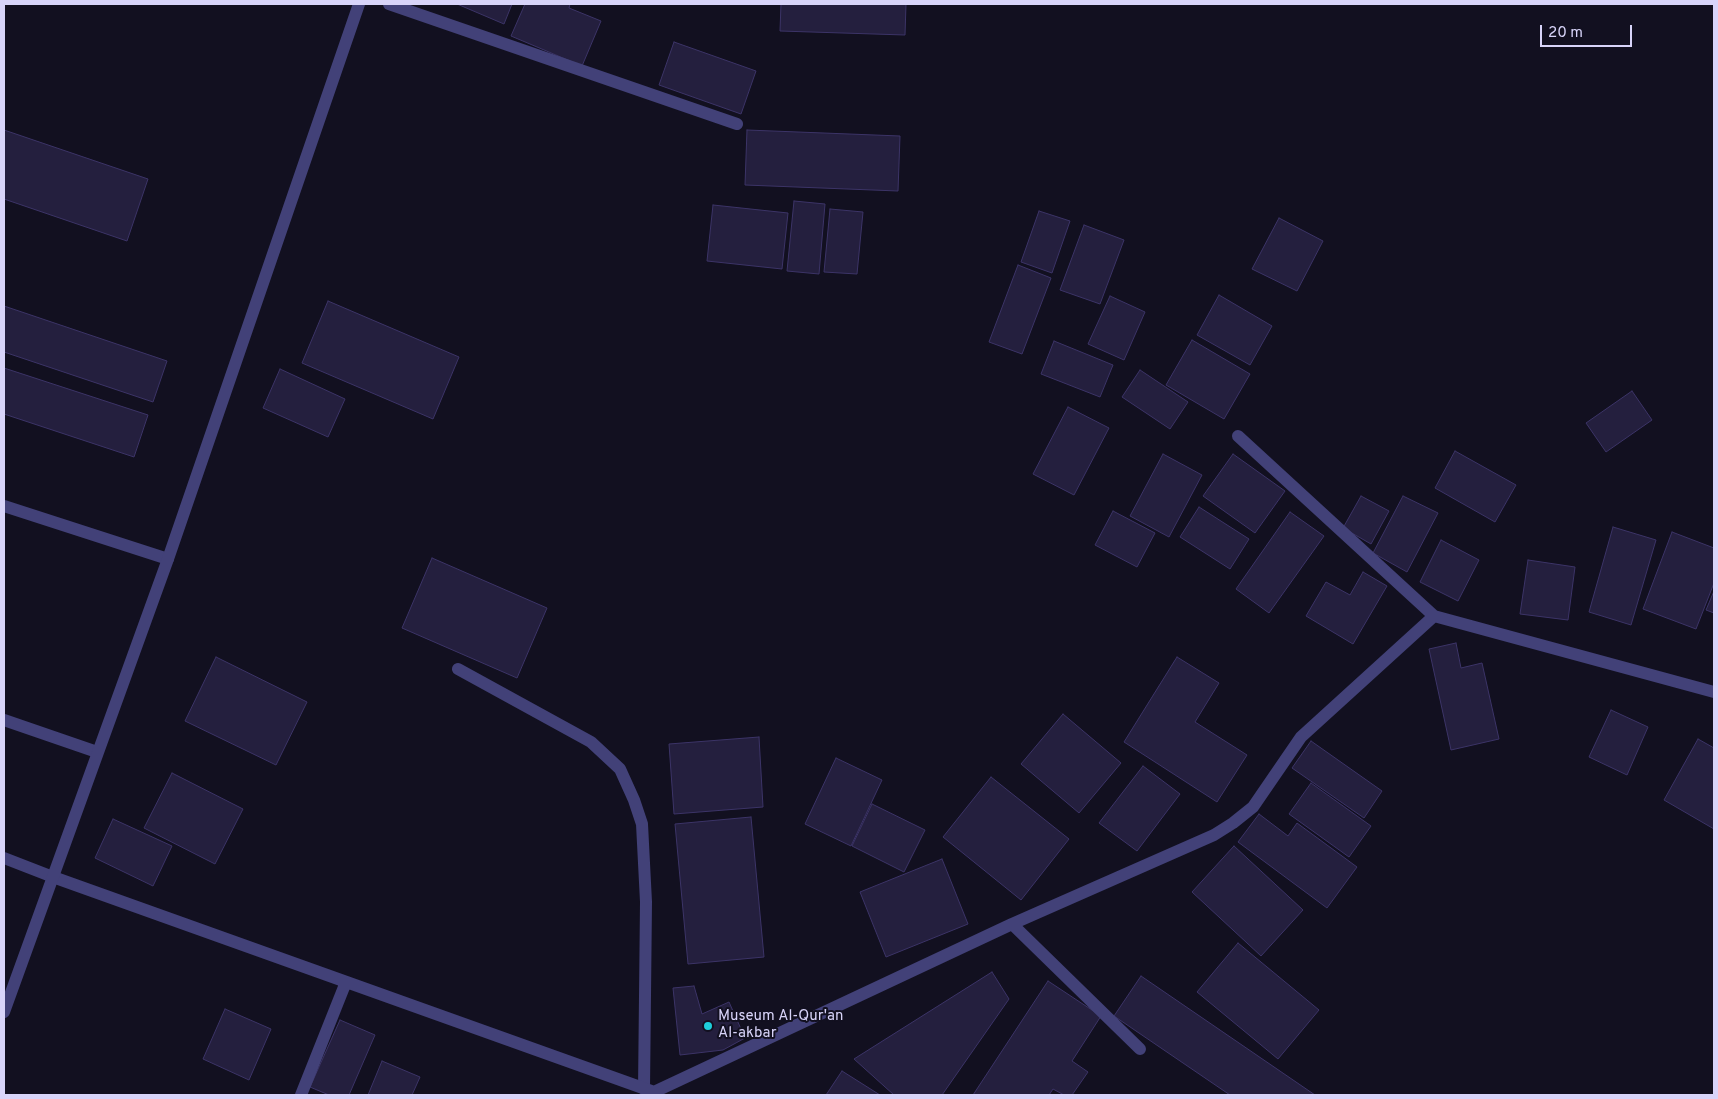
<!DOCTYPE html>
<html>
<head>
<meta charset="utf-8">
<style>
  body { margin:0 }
  #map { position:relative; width:1718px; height:1099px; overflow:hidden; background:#121020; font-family:Overpass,sans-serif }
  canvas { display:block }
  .frame { position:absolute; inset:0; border:5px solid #d8d4f9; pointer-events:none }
  .scale { position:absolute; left:1540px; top:25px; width:92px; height:22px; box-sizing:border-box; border:2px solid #d8d4f9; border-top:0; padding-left:6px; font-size:15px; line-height:18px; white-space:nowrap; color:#d8d4f9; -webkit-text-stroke:4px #121020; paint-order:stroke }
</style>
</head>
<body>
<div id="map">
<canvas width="1718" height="1099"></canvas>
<div class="frame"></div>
<div class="scale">20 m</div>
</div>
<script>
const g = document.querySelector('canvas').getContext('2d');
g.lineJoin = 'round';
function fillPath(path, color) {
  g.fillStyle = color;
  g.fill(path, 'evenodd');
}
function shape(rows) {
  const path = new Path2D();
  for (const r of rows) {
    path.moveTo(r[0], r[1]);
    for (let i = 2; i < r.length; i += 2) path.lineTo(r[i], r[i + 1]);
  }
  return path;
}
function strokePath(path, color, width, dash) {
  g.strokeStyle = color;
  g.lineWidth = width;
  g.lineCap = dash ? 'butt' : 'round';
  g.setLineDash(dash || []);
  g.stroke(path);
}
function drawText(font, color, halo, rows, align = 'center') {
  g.font = font + ' Overpass,sans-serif';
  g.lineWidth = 4;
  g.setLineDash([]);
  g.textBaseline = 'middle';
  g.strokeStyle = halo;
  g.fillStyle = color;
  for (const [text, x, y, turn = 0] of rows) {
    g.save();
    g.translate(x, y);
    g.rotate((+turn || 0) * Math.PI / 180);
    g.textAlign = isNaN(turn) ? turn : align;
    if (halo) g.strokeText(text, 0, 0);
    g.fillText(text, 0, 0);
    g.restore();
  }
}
const building = shape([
  [457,4,512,4,504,24,457,4],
  [525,4,570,4,569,8,601,21,582,66,511,36,525,4],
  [781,4,906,4,905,35,780,31,781,4],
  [674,42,756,71,741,114,659,85,674,42],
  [4,130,148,179,127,241,4,199,4,130],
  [747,130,900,136,898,191,745,185,747,130],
  [794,201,825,204,819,274,787,271,794,201],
  [713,205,788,213,782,269,707,261,713,205],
  [830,209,863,212,857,274,824,272,830,209],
  [1039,211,1070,221,1052,273,1021,262,1039,211],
  [1279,218,1323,241,1297,291,1252,269,1279,218],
  [1084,225,1124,240,1100,304,1060,290,1084,225],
  [1018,265,1051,278,1022,354,989,342,1018,265],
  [1219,295,1272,326,1250,365,1197,335,1219,295],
  [1110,296,1145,312,1124,360,1088,344,1110,296],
  [328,301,459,357,433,419,302,363,328,301],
  [4,306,167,361,153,402,4,352,4,306],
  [1192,340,1250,374,1224,419,1166,385,1192,340],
  [1054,341,1113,365,1100,397,1041,374,1054,341],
  [4,368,148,415,134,457,4,414,4,368],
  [280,369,345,399,328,437,263,408,280,369],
  [1140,370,1188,402,1170,429,1122,397,1140,370],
  [1632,391,1652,420,1606,452,1586,423,1632,391],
  [1068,407,1109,428,1074,495,1033,474,1068,407],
  [1455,451,1516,485,1495,522,1435,488,1455,451],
  [1163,454,1202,475,1169,537,1130,516,1163,454],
  [1233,454,1285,491,1255,533,1203,496,1233,454],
  [1361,496,1389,511,1371,544,1343,528,1361,496],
  [1403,496,1438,513,1407,572,1373,553,1403,496],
  [1199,507,1249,539,1230,569,1180,537,1199,507],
  [1113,511,1155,533,1137,567,1095,545,1113,511],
  [1290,512,1324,536,1269,613,1236,589,1290,512],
  [1613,527,1656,540,1631,625,1589,612,1613,527],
  [1672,532,1714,548,1714,583,1696,629,1643,609,1672,532],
  [1441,540,1479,560,1458,601,1420,582,1441,540],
  [432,558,547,608,517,678,402,628,432,558],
  [1528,560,1575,567,1568,620,1520,614,1528,560],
  [1363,572,1387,586,1353,644,1306,616,1326,582,1350,595,1363,572],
  [1714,591,1714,613,1706,610,1714,591],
  [1456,643,1461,668,1482,663,1499,739,1451,750,1429,649,1456,643],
  [216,657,307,702,276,765,185,721,216,657],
  [1177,657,1219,683,1195,722,1247,755,1217,802,1124,742,1177,657],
  [1611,710,1648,727,1627,775,1589,757,1611,710],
  [1063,714,1121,763,1079,813,1021,764,1063,714],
  [759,737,763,807,674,814,669,744,759,737],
  [1698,739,1714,748,1714,829,1664,800,1698,739],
  [1311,741,1382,791,1364,818,1292,768,1311,741],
  [836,758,882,780,851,846,805,824,836,758],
  [1143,766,1180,794,1137,851,1099,823,1143,766],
  [172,773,243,809,215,864,144,828,172,773],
  [991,777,1069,839,1021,900,943,837,991,777],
  [1311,783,1371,826,1349,857,1289,814,1311,783],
  [872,804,925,830,904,872,852,846,872,804],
  [1259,814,1288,836,1297,823,1357,867,1327,908,1238,842,1259,814],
  [751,817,764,957,688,964,675,824,751,817],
  [113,819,172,846,153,886,95,858,113,819],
  [1234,846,1303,910,1261,956,1192,892,1234,846],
  [942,859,968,924,886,957,860,892,942,859],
  [1238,943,1319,1010,1278,1059,1197,992,1238,943],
  [992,972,1009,999,942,1095,894,1095,854,1059,992,972],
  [1141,976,1315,1095,1230,1095,1114,1016,1141,976],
  [1048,981,1101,1016,1072,1061,1088,1072,1072,1095,1064,1095,1053,1089,1049,1095,973,1095,1048,981],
  [694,986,702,1014,729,1002,745,1038,723,1050,680,1055,673,988,694,986],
  [225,1009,271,1029,249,1080,203,1059,225,1009],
  [340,1020,375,1035,349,1095,329,1095,310,1087,340,1020],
  [382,1061,420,1077,412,1095,368,1095,382,1061],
  [842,1071,880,1095,826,1095,842,1071]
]);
fillPath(building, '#241f3e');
strokePath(building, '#3c3467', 1);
strokePath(shape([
  [458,669,591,742,620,769,634,800,642,824,646,902,644,1089],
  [4,858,53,877]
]), '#424178', 12);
strokePath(shape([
  [389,4,737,124],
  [1238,436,1434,616],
  [4,506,168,559],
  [4,720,97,752],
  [53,877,654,1092,1012,924,1214,835,1233,823,1253,807,1301,737,1434,616,1714,692],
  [1012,924,1140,1049],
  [301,1095,346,982]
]), '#424178', 12);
strokePath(shape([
  [4,1012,168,559,359,4]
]), '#424178', 12);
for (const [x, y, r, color] of [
  [708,1026,5,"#1ecedb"]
]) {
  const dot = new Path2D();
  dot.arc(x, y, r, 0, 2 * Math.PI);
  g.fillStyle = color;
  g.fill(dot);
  strokePath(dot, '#121020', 2);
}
drawText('15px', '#d8d4f9', '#121020', [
  ["Museum Al-Qur'an",718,1017],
  ["Al-akbar",718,1034]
], 'left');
</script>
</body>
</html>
